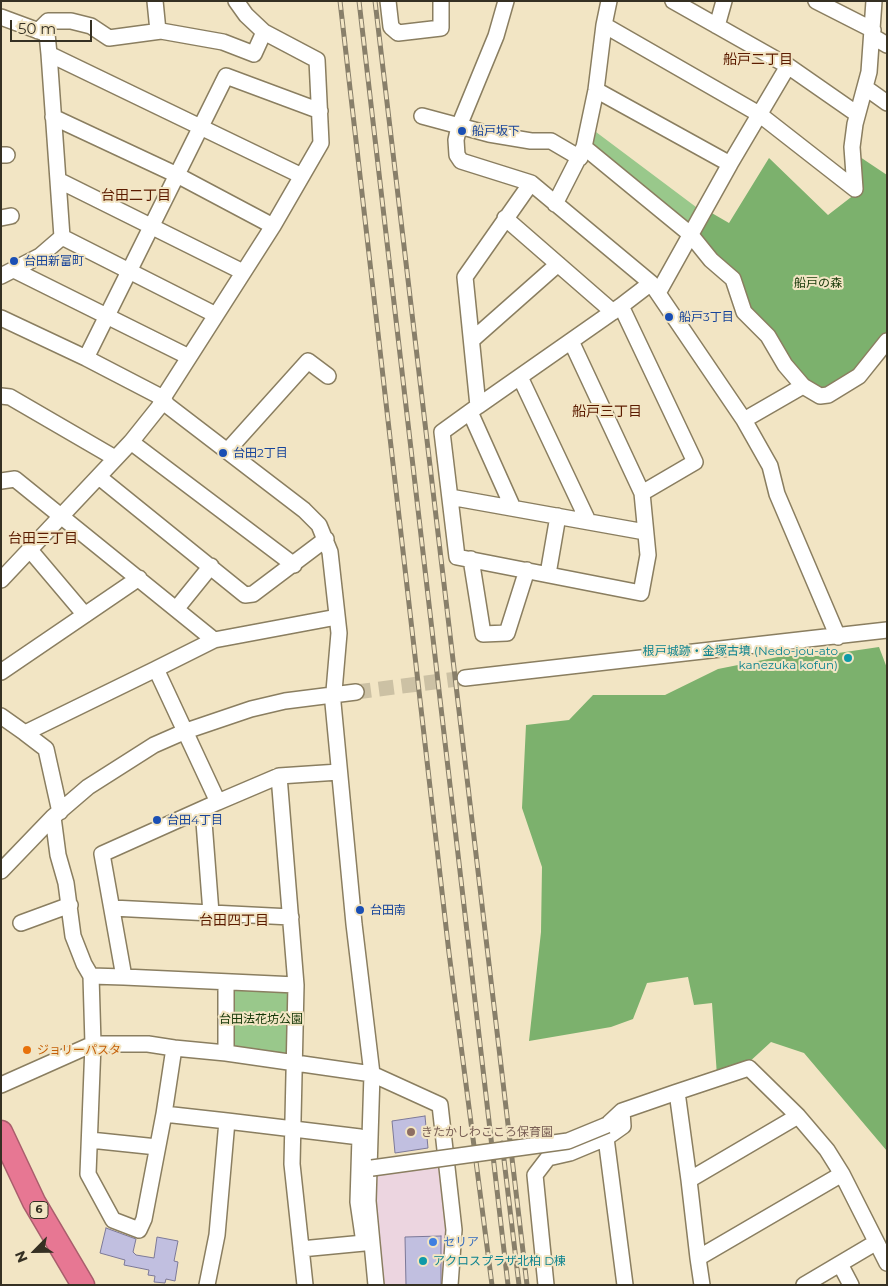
<!DOCTYPE html>
<html>
<head>
<meta charset="utf-8">
<style>
  body { margin:0 }
  #map { position:relative; width:888px; height:1286px; overflow:hidden; background:#f2e5c4; font-family:Montserrat,sans-serif }
  canvas { display:block }
  .frame { position:absolute; inset:0; border:2px solid #353023; pointer-events:none }
  .north { position:absolute; left:10px; top:1226px; width:50px; height:50px; -webkit-text-stroke:4px #f2e5c4; paint-order:stroke; rotate:247deg; font-size:14px; font-weight:700; line-height:20px; text-align:center; color:#353023 }
  .north::after { content:''; display:block; margin:auto; width:18px; height:22px; background:#353023; clip-path:polygon(50% 0,100% 100%,50% 72%,0 100%) }
  .scale { position:absolute; left:10px; top:20px; width:82px; height:22px; box-sizing:border-box; border:2px solid #353023; border-top:0; padding-left:6px; font-size:15px; line-height:18px; white-space:nowrap; color:#353023; -webkit-text-stroke:4px #f2e5c4; paint-order:stroke }
</style>
</head>
<body>
<div id="map">
<canvas width="888" height="1286"></canvas>
<div class="frame"></div>
<div class="north">N</div>
<div class="scale">50 m</div>
</div>
<script>
const g = document.querySelector('canvas').getContext('2d');
g.lineJoin = 'round';
function fillPath(path, color) {
  g.fillStyle = color;
  g.fill(path, 'evenodd');
}
function shape(rows) {
  const path = new Path2D();
  for (const r of rows) {
    path.moveTo(r[0], r[1]);
    for (let i = 2; i < r.length; i += 2) path.lineTo(r[i], r[i + 1]);
  }
  return path;
}
function strokePath(path, color, width, dash) {
  g.strokeStyle = color;
  g.lineWidth = width;
  g.lineCap = dash ? 'butt' : 'round';
  g.setLineDash(dash || []);
  g.stroke(path);
}
function drawText(font, color, halo, rows, align = 'center') {
  g.font = font + ' Montserrat,"Noto Sans JP",sans-serif';
  g.lineWidth = 4;
  g.setLineDash([]);
  g.textBaseline = 'middle';
  g.strokeStyle = halo;
  g.fillStyle = color;
  for (const [text, x, y, turn = 0] of rows) {
    g.save();
    g.translate(x, y);
    g.rotate((+turn || 0) * Math.PI / 180);
    g.textAlign = isNaN(turn) ? turn : align;
    if (halo) g.strokeText(text, 0, 0);
    g.fillText(text, 0, 0);
    g.restore();
  }
}
fillPath(shape([
  [441,1162,449,1230,445,1285,383,1285,374,1215,375,1171]
]), '#ecd5e0');
fillPath(shape([
  [592,129,700,210,690,230,588,146],
  [235,987,289,989,287,1053,233,1048,232,990]
]), '#99c88b');
fillPath(shape([
  [857,155,887,175,887,336,857,374,819,391,803,383,751,315,731,269,699,235,710,212,729,223,769,158,828,215,859,191],
  [879,647,887,668,887,1151,804,1053,771,1042,747,1064,717,1076,712,1003,694,1005,688,977,647,983,633,1019,611,1027,529,1041,541,932,542,867,522,808,526,725,569,720,593,695,665,695,718,669,783,656,818,656]
]), '#7cb16d');
const building = shape([
  [425,1116,428,1148,395,1153,392,1121,425,1116],
  [106,1228,136,1239,133,1252,136,1255,154,1258,157,1237,178,1241,174,1261,178,1262,175,1281,166,1279,165,1283,154,1282,155,1276,148,1275,149,1270,124,1265,125,1260,100,1253,106,1228],
  [441,1236,441,1285,406,1285,405,1237,441,1236]
]);
fillPath(building, '#c1bfe0');
strokePath(building, '#7c7998', 1);
strokePath(shape([
  [356,692,465,678]
]), '#ccc1a4', 15, [15, 8]);
const minor = shape([
  [155,1,158,31],
  [236,1,246,15,264,32,317,60,321,143,273,226,163,398,167,405,304,510,319,525,330,552,339,633,333,703,354,924,372,1074,368,1201,376,1285],
  [388,1,391,27,398,33,441,28,441,1],
  [506,1,496,36,459,126,456,140,457,155,461,161,531,183,651,283,744,420,770,466,777,494,838,637],
  [609,1,604,25,759,114,855,189],
  [673,1,788,66,857,114],
  [816,1,873,30],
  [1,17,47,34,49,54,302,176],
  [717,26,724,1],
  [38,31,48,21,71,21,91,26,109,38,161,31,223,42,254,54,264,32],
  [872,36,887,45],
  [866,88,887,103],
  [596,90,730,164],
  [422,116,489,134,531,141,551,141,580,158],
  [53,117,177,175,273,226],
  [584,147,690,234,711,260,733,279,744,312,768,336,785,365,803,386],
  [1,155,7,155],
  [58,180,243,272],
  [531,183,465,277,478,406,442,432,457,557,641,593,648,555,642,493,695,462,621,306,651,283],
  [855,189,852,147,855,124,869,72,874,1],
  [555,204,584,147,596,90,604,25],
  [1,218,11,216],
  [505,218,613,312],
  [62,237,216,315],
  [14,270,189,357],
  [1,276,40,256,62,237,49,54],
  [658,293,730,164,788,66],
  [1,318,86,358,163,398,159,407,131,442,1,580],
  [472,340,558,264],
  [571,341,642,493],
  [86,358,226,76,320,111],
  [520,377,588,521],
  [1,396,10,397,115,458],
  [478,406,621,306],
  [470,412,513,508],
  [744,420,803,386,820,396,828,395,859,376,887,341],
  [131,442,294,565],
  [228,450,308,361,328,376],
  [99,477,245,595,253,594,326,539],
  [1,481,15,479,214,640],
  [450,497,645,532],
  [30,550,85,615],
  [471,559,483,634,507,633,527,570],
  [548,574,558,516],
  [177,608,211,566],
  [156,669,214,640,337,617],
  [1,672,139,578],
  [465,678,887,630],
  [1,716,25,733,156,669,218,802,102,854,124,977,296,985],
  [25,733,46,749,60,812],
  [279,776,296,985,292,1164,305,1285],
  [218,802,279,776,339,772],
  [203,809,211,913],
  [53,817,58,855,66,883,73,936,84,964,91,976,93,1044,88,1174,113,1220,139,1230,144,1219,164,1114],
  [1,871,53,817,88,787,154,745,186,731,251,709,285,701,356,692],
  [112,908,291,917],
  [21,923,70,905],
  [91,976,124,977],
  [226,1053,372,1074,440,1105,454,1230,450,1285],
  [1,1085,93,1044,148,1044,174,1048],
  [798,1116,689,1180,677,1092,749,1068,798,1116,827,1150,842,1174,887,1263],
  [227,1121,360,1137,358,1202,364,1243,301,1249],
  [607,1125,622,1111,677,1092],
  [606,1138,623,1126,622,1111],
  [90,1140,157,1147],
  [689,1180,698,1258,842,1174],
  [698,1258,702,1285],
  [840,1264,851,1285],
  [207,1285,217,1235,227,1121,164,1114,174,1048,226,1053,226,982],
  [546,1285,535,1175,548,1158,570,1153,606,1138,625,1285],
  [804,1285,875,1243]
]);
const highway = shape([
  [1,1132,34,1202,83,1285]
]);
strokePath(minor, '#8a7e60', 18);
strokePath(highway, '#a95e6c', 25);
strokePath(minor, '#fff', 15);
strokePath(highway, '#e77793', 22);
const rail = shape([
  [340,1,449,953,492,1285],
  [359,1,508,1285],
  [375,1,527,1285],
  [502,1143,519,1285]
]);
strokePath(rail, '#887f6a', 5);
strokePath(rail, '#f2e5c4', 3, [9]);
const minorBridge = shape([
  [372,1168,568,1141,607,1125]
]);
strokePath(minorBridge, '#8a7e60', 18, []);
strokePath(minorBridge, '#fff', 15);
for (const [x, y, r, color] of [
  [462,131,5,"#1a4fb4"],
  [14,261,5,"#1a4fb4"],
  [669,317,5,"#1a4fb4"],
  [223,453,5,"#1a4fb4"],
  [848,658,5,"#0f9aa8"],
  [157,820,5,"#1a4fb4"],
  [360,910,5,"#1a4fb4"],
  [27,1050,5,"#e8710a"],
  [411,1132,5,"#8d6e63"],
  [433,1242,5,"#3f7fe0"],
  [423,1261,5,"#0f9aa8"]
]) {
  const dot = new Path2D();
  dot.arc(x, y, r, 0, 2 * Math.PI);
  g.fillStyle = color;
  g.fill(dot);
  strokePath(dot, '#f2e5c4', 2);
}
for (const [x, y, w] of [
  [39,1210,18]
]) {
  const box = new Path2D();
  box.roundRect(x - w / 2, y - 8.5, w, 17, 4);
  g.fillStyle = '#f2e5c4';
  g.fill(box);
  strokePath(box, '#353023', 1);
}
drawText('bold 11px', '#353023', null, [
  ["6",39,1210]
]);
drawText('12px', '#164399', '#f2e5c4', [
  ["船戸坂下",472,131],
  ["台田新富町",24,261],
  ["船戸3丁目",679,317],
  ["台田2丁目",233,453],
  ["台田4丁目",167,820],
  ["台田南",370,910]
], 'left');
drawText('12px', '#153808', '#f2e5c4', [
  ["船戸の森",818,283],
  ["台田法花坊公園",261,1019]
]);
drawText('12px', '#0d838f', '#f2e5c4', [
  ["根戸城跡・金塚古墳 (Nedo-jou-ato",838,651],
  ["kanezuka kofun)",838,665],
  ["アクロスプラザ北柏 D棟",433,1261,"left"]
], 'right');
drawText('12px', '#c56008', '#f2e5c4', [
  ["ジョリーパスタ",37,1050]
], 'left');
drawText('12px', '#785e54', '#f2e5c4', [
  ["きたかしわこころ保育園",421,1132]
], 'left');
drawText('12px', '#366cbe', '#f2e5c4', [
  ["セリア",443,1242]
], 'left');
drawText('14px', '#5c1c00', '#f2e5c4', [
  ["船戸二丁目",758,60],
  ["台田二丁目",136,196],
  ["船戸三丁目",607,412],
  ["台田三丁目",43,539],
  ["台田四丁目",234,921]
]);
</script>
</body>
</html>
